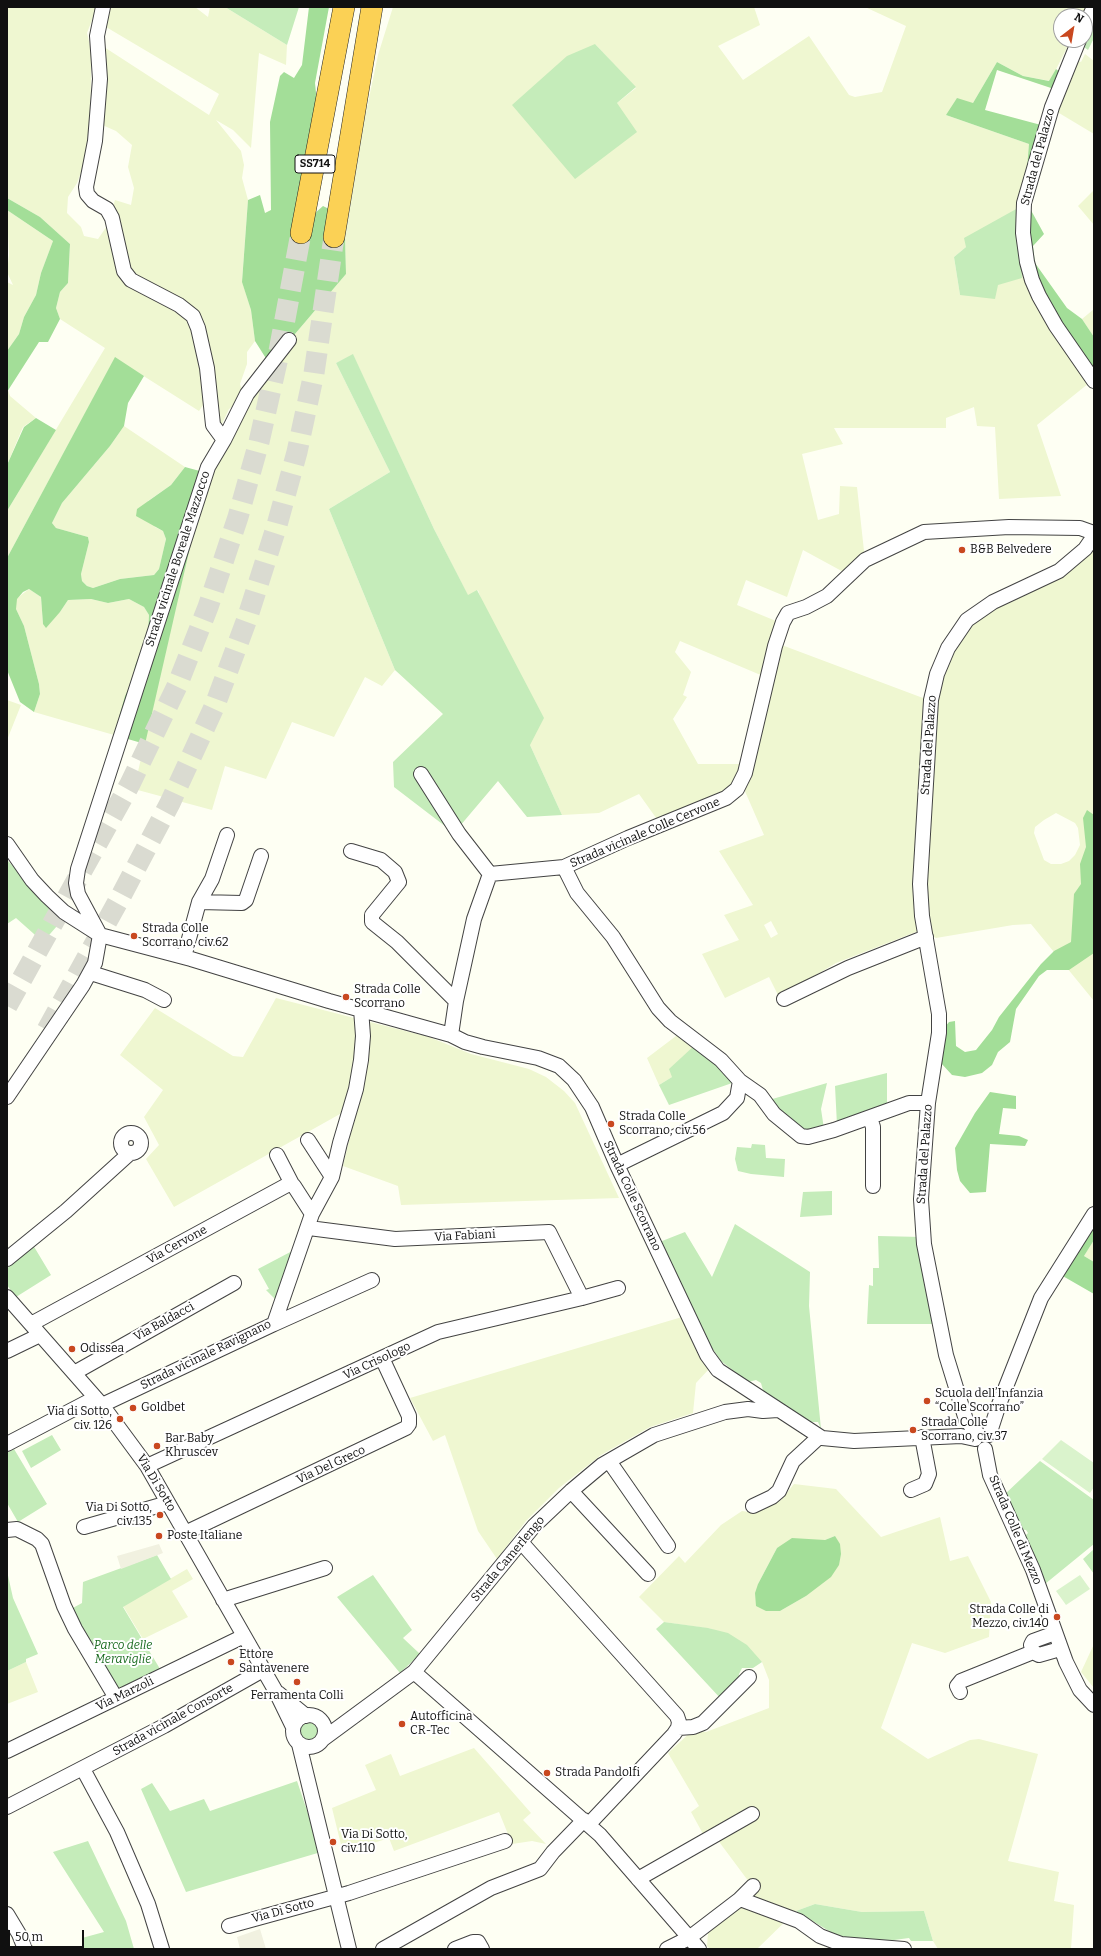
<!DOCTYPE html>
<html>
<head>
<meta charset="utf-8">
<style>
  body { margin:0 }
  #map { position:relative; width:1101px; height:1956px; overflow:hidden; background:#fefff3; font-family:Bitter,serif }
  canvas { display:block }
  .frame { position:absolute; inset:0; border:8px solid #101010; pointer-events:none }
  .north { position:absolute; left:1053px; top:8px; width:40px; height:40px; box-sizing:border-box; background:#fff; border:1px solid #9f9f9f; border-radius:50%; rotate:31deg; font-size:11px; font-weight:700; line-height:16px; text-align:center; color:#101010 }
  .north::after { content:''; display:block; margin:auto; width:14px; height:18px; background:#c9481f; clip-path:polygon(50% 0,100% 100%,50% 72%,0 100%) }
  .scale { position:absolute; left:8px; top:1930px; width:76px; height:18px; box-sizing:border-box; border:2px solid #101010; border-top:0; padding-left:5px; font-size:12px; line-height:14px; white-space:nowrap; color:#101010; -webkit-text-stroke:3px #fff; paint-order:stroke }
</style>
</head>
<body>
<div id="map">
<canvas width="1101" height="1956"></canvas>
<div class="frame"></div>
<div class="north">N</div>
<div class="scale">50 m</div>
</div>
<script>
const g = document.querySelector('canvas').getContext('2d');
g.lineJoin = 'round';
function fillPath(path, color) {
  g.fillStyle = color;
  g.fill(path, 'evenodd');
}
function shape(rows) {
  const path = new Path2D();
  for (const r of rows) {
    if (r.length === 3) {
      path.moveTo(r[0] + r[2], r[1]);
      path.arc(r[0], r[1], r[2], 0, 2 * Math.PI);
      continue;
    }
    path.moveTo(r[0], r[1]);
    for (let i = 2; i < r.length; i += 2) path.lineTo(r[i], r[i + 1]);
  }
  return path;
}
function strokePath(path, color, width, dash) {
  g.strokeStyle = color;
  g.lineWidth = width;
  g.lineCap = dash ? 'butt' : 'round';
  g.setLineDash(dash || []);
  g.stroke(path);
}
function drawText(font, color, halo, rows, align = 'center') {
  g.font = font + ' Bitter,serif';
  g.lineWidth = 4;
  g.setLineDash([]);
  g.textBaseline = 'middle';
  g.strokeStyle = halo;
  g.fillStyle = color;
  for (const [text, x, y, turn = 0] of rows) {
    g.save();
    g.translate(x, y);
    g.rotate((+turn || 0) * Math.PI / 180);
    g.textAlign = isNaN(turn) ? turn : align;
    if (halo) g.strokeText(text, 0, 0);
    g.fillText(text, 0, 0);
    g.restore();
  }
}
fillPath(shape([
  [7,7,97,7,87,33,91,50,91,78,90,119,84,165,77,183,68,197,67,213,81,227,84,236,98,239,107,226,115,200,131,205,134,188,128,167,132,145,116,131,100,124,101,45,209,115,219,94,101,24,107,7,195,7,208,17,210,7,225,7,287,45,286,65,259,53,251,148,233,130,216,120,241,151,244,165,242,178,248,200,242,281,251,310,255,341,247,352,247,364,240,384,243,394,239,402,229,409,220,428,207,399,199,411,115,358,7,558,7,511,105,348,60,319,56,308,60,292,68,283,70,244,40,217,7,198],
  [393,7,754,7,760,25,718,46,743,80,809,36,849,95,855,97,882,92,906,26,865,7,1087,7,1082,16,1061,16,1061,40,1071,40,1050,81,1023,76,997,62,973,103,946,115,1029,144,1025,248,1094,379,1037,425,1061,496,999,499,995,427,977,426,974,407,946,418,946,428,834,428,843,444,802,454,818,520,839,514,840,486,857,487,865,560,849,575,803,550,787,597,746,580,737,605,776,621,771,641,923,698,948,648,967,620,1085,549,1094,552,1094,1001,1031,924,1013,925,936,938,921,930,836,963,779,997,769,977,725,998,702,954,739,940,724,915,753,905,719,851,764,835,744,789,659,822,639,794,599,813,562,815,530,745,478,590,468,596,434,529,353,355,336,363,390,472,329,509,395,670,382,686,365,677,334,737,292,722,266,779,225,766,212,810,134,789,208,467,250,387,346,274,345,238,365,117,378,55],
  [595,44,636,88,617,103],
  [966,247,960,295,954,257],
  [680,641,763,676,740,764,698,764,673,719,687,697,683,695,691,672,675,652],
  [1056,813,1075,823,1078,828,1080,845,1075,855,1069,861,1061,864,1051,864,1044,860,1034,833,1035,827,1044,820],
  [771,921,778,934,771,938,764,925],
  [1085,54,1094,61,1094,134,1054,110,1074,59,1081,62],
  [1094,190,1094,225,1078,206],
  [7,210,53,241,41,273,36,295,24,317,19,334,7,351,7,282,13,285,7,272,9,255],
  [1094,309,1094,337,1082,319],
  [8,390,10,396,36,418,23,427,7,465],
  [124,426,185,467,171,485,148,501,155,527,163,531,166,539,159,569,154,575,120,579,93,588,87,586,82,581,81,574,89,542,88,537,56,528,52,523,62,503,110,446],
  [29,589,41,597,43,624,60,612,68,600,91,599,108,603,129,599,144,607,149,615,148,633,114,735,34,712,40,694,39,684,24,626,16,609,16,599],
  [7,700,21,705,7,740],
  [276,998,429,1037,471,1054,529,1069,546,1077,564,1091,575,1103,619,1198,401,1205,398,1186,343,1166,355,1115,340,1114,174,1207,146,1159,159,1145,144,1117,163,1090,120,1055,155,1008,233,1056,243,1057],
  [680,1033,695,1045,672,1077,659,1085,647,1058],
  [1094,1240,1094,1262,1084,1256],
  [682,1317,709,1369,696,1383,693,1413,650,1427,601,1455,559,1488,526,1521,497,1559,478,1531,445,1435,433,1441,410,1398],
  [794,1484,836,1489,881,1537,940,1517,950,1561,968,1556,991,1602,989,1637,945,1653,912,1643,881,1728,928,1759,970,1740,979,1739,1038,1754,1008,1861,1059,1872,1054,1901,1074,1905,1071,1949,938,1949,933,1941,924,1911,862,1912,815,1904,796,1911,757,1949,710,1949,707,1946,708,1933,742,1906,752,1886,717,1839,708,1843,691,1812,699,1806,668,1753,693,1730,706,1732,769,1708,769,1680,762,1662,712,1629,664,1622,639,1597,679,1556,685,1563,721,1525,742,1511,755,1513,781,1500],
  [835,1536,806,1596,780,1611,758,1584,777,1548,825,1540],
  [187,1569,193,1579,172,1591,188,1617,143,1639,123,1606],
  [1094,1644,1094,1688,1081,1672],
  [26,1662,38,1692,7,1704,7,1671],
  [474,1748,531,1813,523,1820,546,1844,532,1841,512,1844,499,1812,394,1851,389,1838,343,1853,332,1808,376,1790,365,1765,391,1754,400,1776]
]), '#eff7d1');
fillPath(shape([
  [225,7,299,7,287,45],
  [1094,14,1094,38,1088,50,1080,44,1085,40,1085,33],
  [595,44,636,87,617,103,637,132,575,179,512,105,567,56],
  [1018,208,1022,278,998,285,995,299,960,295,954,257,966,247,964,238],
  [353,354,434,529,468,595,477,590,544,718,530,745,562,815,527,817,498,781,454,833,394,787,393,762,443,714,395,670,329,509,390,472,336,363],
  [7,860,64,918,43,942,16,918,7,924],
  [695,1045,735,1082,669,1105,659,1085,672,1077,669,1069],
  [887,1073,887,1107,837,1125,835,1086],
  [827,1083,821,1109,824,1129,801,1131,769,1100],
  [752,1144,765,1145,766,1158,785,1159,784,1177,751,1174,738,1171,735,1159,737,1147,751,1148],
  [832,1191,832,1215,800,1217,803,1192],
  [735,1224,810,1272,809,1306,821,1429,818,1422,812,1422,811,1424,768,1396,763,1390,761,1383,756,1380,748,1382,721,1361,706,1339,657,1243,685,1232,712,1277],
  [878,1236,922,1237,938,1324,867,1324,869,1285,873,1286,873,1268,879,1268],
  [33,1245,51,1275,16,1297,7,1285,7,1269,13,1261],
  [296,1249,276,1300,266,1290,269,1289,258,1269],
  [52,1435,61,1450,31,1468,22,1451],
  [14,1449,47,1504,18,1522,7,1503,7,1453],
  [1040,1461,1094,1500,1094,1544,1045,1584,1025,1536,1028,1533,1026,1530,1020,1529,1004,1495],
  [1094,1549,1094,1574,1083,1559],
  [157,1555,171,1579,123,1607,163,1674,118,1694,71,1609,82,1603,83,1582],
  [7,1571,13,1598,38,1654,26,1659,26,1662,7,1671],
  [373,1575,412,1630,403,1638,420,1654,400,1673,337,1597],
  [664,1622,708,1628,728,1633,747,1645,762,1662,753,1668,742,1668,739,1674,738,1684,722,1700,656,1629],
  [309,1731,10],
  [297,1781,321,1852,186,1892,141,1789,152,1783,170,1811,204,1799,210,1811],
  [88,1841,126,1921,134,1949,84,1949,82,1938,104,1932,53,1852],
  [815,1904,862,1912,924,1911,933,1941,911,1941,909,1938,894,1940,853,1939,834,1934,796,1911]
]), '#c5ecba');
fillPath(shape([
  [309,7,329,7,315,83,318,112,314,214,323,206,329,209,334,237,345,238,346,274,272,361,267,360,255,341,251,310,242,282,248,200,260,195,265,213,271,210,270,122,280,76,284,72,294,78,302,65],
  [997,62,1023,76,1049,81,1056,69,1060,72,1054,89,997,70,985,110,1041,125,1025,193,1029,144,946,115,957,98,973,103],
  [7,198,40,217,70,244,68,283,60,292,56,308,60,319,48,342,39,342,7,392,7,351,19,334,24,317,36,295,41,273,53,241,7,210],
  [1027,203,1044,234,1033,246,1035,263,1067,308,1082,319,1094,337,1094,381,1032,280],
  [115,357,144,376,128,403,124,426,110,446,62,503,52,523,56,528,88,537,89,542,81,574,82,581,87,586,93,588,120,579,154,575,159,569,166,539,163,531,136,516,137,509,171,485,185,467,207,473,145,744,114,735,125,696,133,680,135,666,148,633,149,615,144,607,129,599,108,603,91,599,68,600,60,612,46,628,43,624,41,597,29,589,23,592,17,599,16,609,24,626,39,684,40,694,34,712,20,702,7,670,7,558],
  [36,418,56,430,7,511,7,465,24,427],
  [1087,810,1094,815,1094,953,1069,970,1047,970,1039,976,1016,1009,1010,1042,998,1052,992,1065,982,1073,965,1077,952,1075,941,1063,945,1027,949,1022,955,1021,956,1046,965,1052,976,1050,992,1030,999,1017,1041,964,1054,951,1071,942,1074,894,1081,884,1080,864,1086,847,1083,818],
  [990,1092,1016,1096,1016,1109,1003,1108,999,1134,1019,1136,1028,1140,1025,1146,990,1144,986,1192,970,1193,960,1181,957,1170,955,1148,975,1113],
  [1094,1221,1094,1240,1084,1256,1094,1262,1094,1294,1061,1275],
  [835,1536,840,1544,841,1554,839,1565,831,1577,806,1596,780,1611,766,1611,756,1606,755,1593,758,1584,777,1548,792,1538,825,1540]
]), '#a3de98');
fillPath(shape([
  [1061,1440,1094,1463,1094,1487,1090,1493,1042,1459],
  [1080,1575,1090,1589,1066,1605,1056,1591]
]), '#daf3cc');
fillPath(shape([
  [159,1544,163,1553,121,1569,117,1556],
  [260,1929,266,1949,240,1949,237,1937]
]), '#f1f1e0');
strokePath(shape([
  [7,1006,130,784,177,686,208,607,238,517,259,442,277,362,301,233],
  [47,1030,121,896,170,803,215,705,247,619,277,525,297,452,314,373,334,237]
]), '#dadbd1', 21, [21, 10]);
const minor = shape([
  [1085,26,1094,7],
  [1079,40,1052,107,1024,203,1023,233,1027,262,1032,280,1039,296,1056,326,1094,381],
  [224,440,247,394,289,340],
  [421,774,459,834,490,874,564,867,628,838,726,798,737,789,745,773,775,646,783,622,788,613,806,607,827,596,865,560,924,532,1009,527,1080,528,1094,533],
  [7,844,32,880,47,896,64,912,100,935,191,959,329,1001,451,1035,465,1042,483,1047,538,1058,559,1066,574,1080,592,1107,617,1165,707,1355,718,1370,822,1438,854,1441,961,1436,975,1439],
  [351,851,381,860,395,872,399,882,372,915,372,922,397,942,456,1001],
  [564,867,577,893,613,937,658,1008,670,1021,721,1060,740,1081,760,1095,774,1114,801,1136,808,1137,834,1130,909,1103,928,1103],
  [199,902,242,903,246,900,261,856],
  [184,957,199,902,212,879,227,835],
  [91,973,145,990,164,1000],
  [784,999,848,968,926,937],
  [451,1035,456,1001,474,919,490,874],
  [7,1097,83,985,95,963,100,935,78,894,76,883,78,869,208,467,224,440,213,425,207,368,198,328,193,316,179,305,131,280,124,271,112,218,107,209,93,201,87,194,86,187,95,141,100,79,97,36,103,7],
  [870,1118,873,1127,873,1186],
  [131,1143,10],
  [308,1140,332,1177],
  [277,1155,292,1184],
  [617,1165,723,1113,737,1098,740,1081],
  [309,1228,395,1239,549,1232,582,1298],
  [7,1259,66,1211,130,1153],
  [7,1297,102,1405,147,1466,275,1690,293,1727],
  [31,1324,289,1184,294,1186,312,1214],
  [274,1324,372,1280],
  [7,1351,40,1335],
  [74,1373,234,1283],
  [102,1405,274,1324,312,1214,332,1177,340,1143,356,1089,361,1060,363,1036,361,1009],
  [978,1434,966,1420,946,1355,924,1244,921,1199,928,1103,939,1033,939,1014,922,916,920,884,931,700,937,674,948,648,967,620,993,602,1059,571,1085,549,1094,536],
  [989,1435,998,1407,1041,1298,1094,1214],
  [7,1444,95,1398],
  [985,1449,990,1475,1033,1570,1066,1662,1080,1690,1094,1705],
  [609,1461,668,1546],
  [147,1466,438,1332,582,1298,618,1288],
  [911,1490,925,1484,929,1474,922,1437],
  [571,1491,648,1574],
  [753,1506,772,1497,779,1491,793,1461,819,1437],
  [84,1527,168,1503],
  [7,1530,17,1529,37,1539,42,1544,64,1606,75,1629,116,1698],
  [185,1533,406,1428,409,1424,409,1416,382,1358],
  [521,1542,677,1716,679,1722,678,1728,674,1734,589,1824],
  [223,1600,325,1568],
  [1055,1633,1033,1641,1031,1645,1033,1652,1039,1655,1060,1649],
  [414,1672,600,1835,699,1949],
  [960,1692,957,1686,961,1681,1033,1652],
  [278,1693,306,1716],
  [309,1731,16],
  [678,1728,693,1727,703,1723,749,1677],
  [323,1739,414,1672,534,1526,571,1491,602,1465,654,1435,725,1412,748,1409,763,1411,778,1410],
  [299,1744,349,1949],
  [7,1751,244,1636],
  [83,1769,117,1832,148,1904,162,1949],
  [7,1807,164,1726,263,1670],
  [638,1879,752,1814],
  [740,1899,753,1886],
  [7,1914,19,1934,25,1949],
  [229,1926,349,1893,505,1841],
  [383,1949,491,1888,540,1869,553,1852,584,1820],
  [455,1949,473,1942,478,1942,482,1949],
  [667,1949,689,1938,740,1899,799,1921,820,1936,841,1944,904,1949]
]);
const highway = shape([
  [301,233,344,7],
  [334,237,372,7]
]);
strokePath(minor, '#434343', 16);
strokePath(highway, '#212121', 22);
strokePath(minor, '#fff', 14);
strokePath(highway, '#fbd155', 21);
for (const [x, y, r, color] of [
  [962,550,4,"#c9481f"],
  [134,936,4,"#c9481f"],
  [346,997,4,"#c9481f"],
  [611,1124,4,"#c9481f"],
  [72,1349,4,"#c9481f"],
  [927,1401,4,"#c9481f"],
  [133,1408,4,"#c9481f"],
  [120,1419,4,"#c9481f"],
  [913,1430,4,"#c9481f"],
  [157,1446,4,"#c9481f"],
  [160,1515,4,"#c9481f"],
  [159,1536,4,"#c9481f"],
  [1057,1617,4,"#c9481f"],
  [231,1662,4,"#c9481f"],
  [297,1682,4,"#c9481f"],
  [402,1724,4,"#c9481f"],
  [547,1773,4,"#c9481f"],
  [333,1842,4,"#c9481f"]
]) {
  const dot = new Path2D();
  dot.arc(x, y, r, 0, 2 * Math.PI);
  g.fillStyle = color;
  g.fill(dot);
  strokePath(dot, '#fff', 1.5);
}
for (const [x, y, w] of [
  [315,164,40]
]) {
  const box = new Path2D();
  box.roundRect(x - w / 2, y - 9, w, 18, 3);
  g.fillStyle = '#fff';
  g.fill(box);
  strokePath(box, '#101010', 1);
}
drawText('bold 11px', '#101010', null, [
  ["SS714",315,164]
]);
drawText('12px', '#101010', '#fff', [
  ["Strada del Palazzo",1038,157,-75],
  ["Strada vicinale Boreale Mazzocco",178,559,-72],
  ["Strada del Palazzo",929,745,-86],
  ["Strada vicinale Colle Cervone",645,833,-23],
  ["Strada del Palazzo",925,1154,-86],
  ["Strada Colle Scorrano",632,1196,65],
  ["Via Fabiani",465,1236,-3],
  ["Via Cervone",177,1245,-29],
  ["Via Baldacci",164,1322,-29],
  ["Strada vicinale Ravignano",206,1355,-26],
  ["Via Crisologo",377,1361,-25],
  ["Via Del Greco",331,1465,-25],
  ["Via Di Sotto",156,1483,59],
  ["Strada Colle di Mezzo",1015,1530,67],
  ["Strada Camerlengo",508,1559,-50],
  ["Via Marzoli",125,1694,-26],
  ["Strada vicinale Consorte",173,1720,-29],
  ["Via Di Sotto",283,1911,-15]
]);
drawText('12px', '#101010', '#fff', [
  ["B&B Belvedere",970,550],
  ["Strada Colle",142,929],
  ["Scorrano, civ.62",142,943],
  ["Strada Colle",354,990],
  ["Scorrano",354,1004],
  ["Strada Colle",619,1117],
  ["Scorrano, civ.56",619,1131],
  ["Odissea",80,1349],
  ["Scuola dell’Infanzia",935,1394],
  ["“Colle Scorrano”",935,1408],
  ["Goldbet",141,1408],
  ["Via di Sotto,",112,1412,"right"],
  ["civ. 126",112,1426,"right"],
  ["Strada Colle",921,1423],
  ["Scorrano, civ.37",921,1437],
  ["Bar Baby",165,1439],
  ["Khruscev",165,1453],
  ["Via Di Sotto,",152,1508,"right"],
  ["civ.135",152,1522,"right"],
  ["Poste Italiane",167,1536],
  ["Strada Colle di",1049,1610,"right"],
  ["Mezzo, civ.140",1049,1624,"right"],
  ["Ettore",239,1655],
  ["Santavenere",239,1669],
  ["Ferramenta Colli",297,1696,"center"],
  ["Autofficina",410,1717],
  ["CR-Tec",410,1731],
  ["Strada Pandolfi",555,1773],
  ["Via Di Sotto,",341,1835],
  ["civ.110",341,1849]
], 'left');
drawText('italic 12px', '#1c6d22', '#fff', [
  ["Parco delle",123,1646],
  ["Meraviglie",123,1660]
]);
</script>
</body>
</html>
